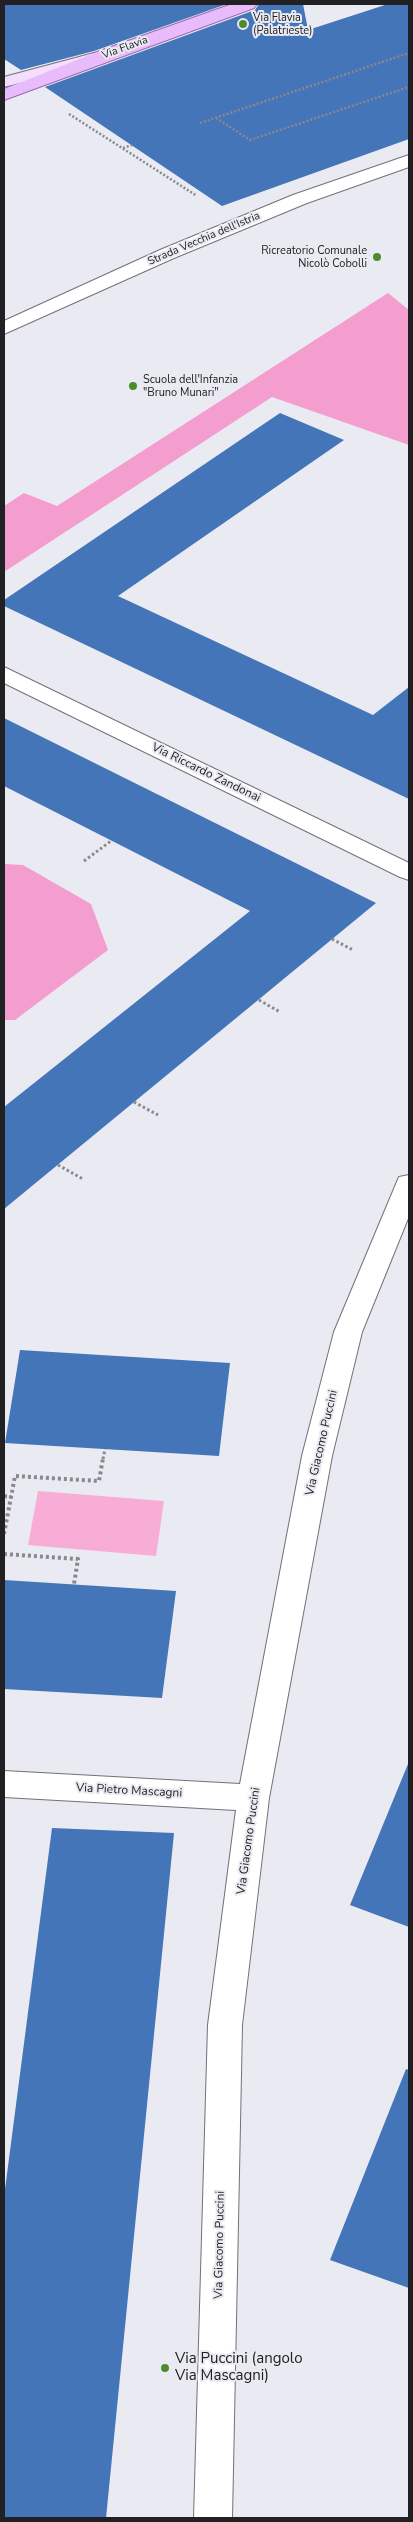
<!DOCTYPE html>
<html>
<head>
<meta charset="utf-8">
<style>
  body { margin:0 }
  #map { position:relative; width:413px; height:2522px; overflow:hidden; background:#eaeaf2; font-family:"Nunito Sans",sans-serif }
  canvas { display:block }
  .frame { position:absolute; inset:0; border:5px solid #212124; pointer-events:none }
</style>
</head>
<body>
<div id="map">
<canvas width="413" height="2522"></canvas>
<div class="frame"></div>
</div>
<script>
const g = document.querySelector('canvas').getContext('2d');
g.lineJoin = 'round';
function fillPath(path, color) {
  g.fillStyle = color;
  g.fill(path, 'evenodd');
}
function shape(rows) {
  const path = new Path2D();
  for (const r of rows) {
    path.moveTo(r[0], r[1]);
    for (let i = 2; i < r.length; i += 2) path.lineTo(r[i], r[i + 1]);
  }
  return path;
}
function strokePath(path, color, width, dash) {
  g.strokeStyle = color;
  g.lineWidth = width;
  g.lineCap = dash ? 'butt' : 'round';
  g.setLineDash(dash || []);
  g.stroke(path);
}
function drawText(font, color, halo, rows, align = 'center') {
  g.font = font + ' "Nunito Sans",sans-serif';
  g.lineWidth = 4;
  g.setLineDash([]);
  g.textBaseline = 'middle';
  g.strokeStyle = halo;
  g.fillStyle = color;
  for (const [text, x, y, turn = 0] of rows) {
    g.save();
    g.translate(x, y);
    g.rotate((+turn || 0) * Math.PI / 180);
    g.textAlign = isNaN(turn) ? turn : align;
    if (halo) g.strokeText(text, 0, 0);
    g.fillText(text, 0, 0);
    g.restore();
  }
}
fillPath(shape([
  [38,1491,164,1501,156,1556,28,1545]
]), '#f8add6');
fillPath(shape([
  [388,293,409,310,409,445,272,397,4,572,4,506,24,493,57,506],
  [4,864,23,865,91,904,108,950,15,1020,4,1020]
]), '#f49ecf');
fillPath(shape([
  [4,4,227,4,94,51,21,70,4,59],
  [259,4,303,4,308,30,388,4,409,4,409,139,222,206,45,87,255,10],
  [280,413,344,440,118,596,373,715,409,687,409,799,4,606,4,600],
  [4,718,376,903,4,1209,4,1107,250,911,4,786],
  [20,1350,230,1363,219,1456,5,1443],
  [4,1580,176,1591,162,1698,4,1689],
  [408,1764,409,1764,409,1927,350,1905],
  [52,1828,174,1833,106,2518,4,2518,4,2197],
  [406,2069,409,2070,409,2288,330,2260]
]), '#4375b8');
const street = shape([
  [409,155,409,167,307,203,174,258,4,334,4,321,160,250,293,195,409,155],
  [4,667,409,863,409,880,400,877,4,683,4,667],
  [409,1175,409,1216,362,1332,332,1456,269,1798,242,2025,232,2518,194,2518,208,2025,236,1810,4,1797,4,1771,240,1784,302,1456,334,1332,396,1184,399,1177,409,1175]
]);
const secondary = shape([
  [94,53,100,54,103,58,100,62,4,87,4,77,94,53]
]);
const primary = shape([
  [232,4,257,4,254,8,4,100,4,89,97,52,232,4]
]);
strokePath(street, '#717178', 2);
strokePath(secondary, '#717178', 2);
strokePath(primary, '#9968ae', 2);
strokePath(shape([
  [69,114,197,196],
  [216,118,250,140,409,87],
  [200,123,409,53],
  [123,148,132,145]
]), '#88888d', 2.5, [2, 2]);
strokePath(shape([
  [84,861,111,841],
  [332,939,353,950],
  [259,1000,280,1012],
  [134,1102,158,1115],
  [58,1165,83,1179],
  [103,1459,105,1449]
]), '#88888d', 3, [2.5, 2.5]);
strokePath(shape([
  [4,1496,11,1497],
  [4,1534,15,1476,99,1481,103,1458],
  [4,1554,78,1559,74,1584]
]), '#88888d', 4, [3, 3]);
fillPath(street, '#fff');
fillPath(secondary, '#f4ddfd');
fillPath(primary, '#e8bcfb');
for (const [x, y, r, color] of [
  [243,24,5,"#4d8c2c"],
  [377,257,5,"#4d8c2c"],
  [133,386,5,"#4d8c2c"],
  [165,2368,5,"#4d8c2c"]
]) {
  const dot = new Path2D();
  dot.arc(x, y, r, 0, 2 * Math.PI);
  g.fillStyle = color;
  g.fill(dot);
  strokePath(dot, '#eaeaf2', 2);
}
drawText('11px', '#212124', '#eaeaf2', [
  ["Via Flavia",253,18],
  ["(Palatrieste)",253,31],
  ["Ricreatorio Comunale",367,251,"right"],
  ["Nicolò Cobolli",367,264,"right"],
  ["Scuola dell'Infanzia",143,380],
  ["\"Bruno Munari\"",143,393]
], 'left');
drawText('11px', '#212124', '#eaeaf2', [
  ["Via Flavia",125,48,-20],
  ["Strada Vecchia dell'Istria",204,239,-23]
]);
drawText('12px', '#212124', '#eaeaf2', [
  ["Via Riccardo Zandonai",206,773,26],
  ["Via Giacomo Puccini",322,1443,-77],
  ["Via Pietro Mascagni",129,1791,3],
  ["Via Giacomo Puccini",249,1841,-82],
  ["Via Giacomo Puccini",220,2245,-89]
]);
drawText('15px', '#212124', '#eaeaf2', [
  ["Via Puccini (angolo",175,2359],
  ["Via Mascagni)",175,2376]
], 'left');
</script>
</body>
</html>
